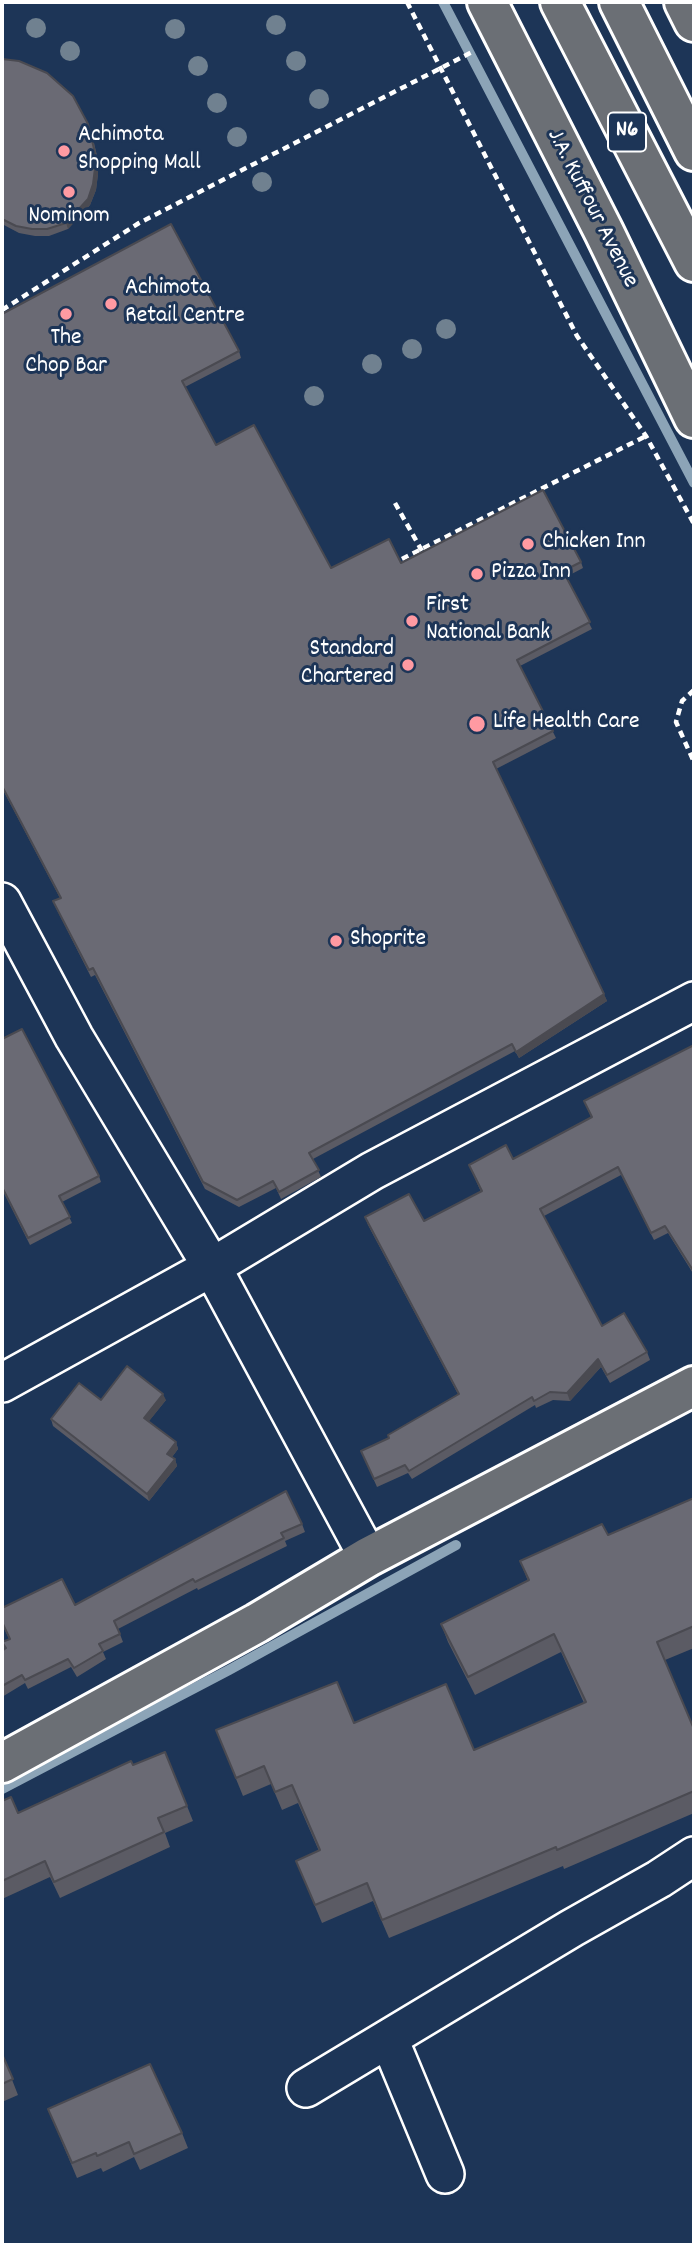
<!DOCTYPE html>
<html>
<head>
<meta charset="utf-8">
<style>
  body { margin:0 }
  #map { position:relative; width:696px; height:2247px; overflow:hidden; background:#1d3557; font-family:Dekko,sans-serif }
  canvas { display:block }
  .frame { position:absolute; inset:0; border:4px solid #fff; pointer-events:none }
</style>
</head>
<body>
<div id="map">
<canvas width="696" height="2247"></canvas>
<div class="frame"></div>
</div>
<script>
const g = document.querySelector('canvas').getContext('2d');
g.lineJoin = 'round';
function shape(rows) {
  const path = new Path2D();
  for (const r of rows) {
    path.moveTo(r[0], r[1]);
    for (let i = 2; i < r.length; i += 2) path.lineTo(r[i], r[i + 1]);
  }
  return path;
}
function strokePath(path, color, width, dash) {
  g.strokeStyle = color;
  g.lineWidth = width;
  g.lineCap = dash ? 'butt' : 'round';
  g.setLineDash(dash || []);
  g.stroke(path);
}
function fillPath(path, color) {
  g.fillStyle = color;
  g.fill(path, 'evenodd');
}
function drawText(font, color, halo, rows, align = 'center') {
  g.font = font + ' Dekko,sans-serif';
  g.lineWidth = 6;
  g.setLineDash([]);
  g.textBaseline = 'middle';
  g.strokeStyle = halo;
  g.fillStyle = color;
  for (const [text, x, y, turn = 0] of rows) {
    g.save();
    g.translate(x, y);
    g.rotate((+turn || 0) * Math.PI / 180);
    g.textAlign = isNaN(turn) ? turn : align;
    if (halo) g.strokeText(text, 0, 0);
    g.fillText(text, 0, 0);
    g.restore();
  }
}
strokePath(shape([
  [443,2,694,483],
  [2,1789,229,1670,456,1545]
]), '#8ca4b7', 10);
const minor = shape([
  [2,902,74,1037,212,1267,368,1557],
  [2,1383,212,1267,372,1171,694,1001],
  [389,2039,445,2174],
  [306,2088,572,1928,659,1879,694,1856]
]);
const major = shape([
  [487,2,604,232,694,418],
  [684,2,694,22],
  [2,1763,257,1623,368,1557,694,1386]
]);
const highway = shape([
  [560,2,694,262],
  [619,2,694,151]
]);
strokePath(minor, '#fff', 42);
strokePath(major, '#fff', 44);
strokePath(highway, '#fff', 44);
strokePath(shape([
  [407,2,577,336,646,436,694,524],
  [2,310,139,223,472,52],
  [395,503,422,551],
  [402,559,646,436],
  [694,690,682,701,676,722,694,762]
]), '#fff', 4.5, [7, 5]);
strokePath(minor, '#1d3557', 37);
strokePath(major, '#6b6f75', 38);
strokePath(highway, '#6b6f75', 38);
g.fillStyle = '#708190';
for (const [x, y] of [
  [276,25],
  [36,28],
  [175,29],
  [70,51],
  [296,61],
  [198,66],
  [319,99],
  [217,103],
  [237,137],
  [262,182],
  [446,329],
  [412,349],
  [372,364],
  [314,396]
]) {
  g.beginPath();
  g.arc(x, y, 10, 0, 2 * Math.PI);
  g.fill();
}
fillPath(shape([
  [2,59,91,130,98,160,98,174,96,190,90,205,68,229,49,236,35,236,19,233,2,224],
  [2,314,239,351,241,358,185,387,216,445,331,568,401,563,581,562,583,568,566,577,592,629,520,666,556,738,496,769,607,1001,519,1058,515,1051,313,1159,321,1177,281,1199,276,1188,239,1207,205,1189,95,975,91,977,56,908,53,901,60,898,2,788],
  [2,1039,99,1176,101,1182,62,1202,72,1223,30,1245,2,1189],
  [694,1045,694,1275,668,1233,654,1240,621,1175,544,1216,602,1326,647,1352,650,1360,610,1383,601,1367,570,1401,553,1400,536,1408,535,1405,412,1479,408,1473,377,1487,361,1451,389,1439,388,1435,458,1394,368,1225,365,1217,424,1221,481,1192,469,1165,513,1159,591,1117,584,1101],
  [101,1400,166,1400,148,1422,176,1442,178,1449,172,1457,175,1459,177,1466,149,1501,53,1426,51,1419],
  [694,1498,694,1648,665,1660,694,1729,694,1813,564,1869,563,1866,389,1938,373,1901,322,1923,296,1861,319,1851,298,1803,282,1810,271,1784,243,1796,216,1730,354,1723,474,1750,584,1703,561,1652,475,1695,448,1642,441,1624,528,1581,520,1561,608,1535],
  [302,1524,305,1532,285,1541,287,1546,198,1590,197,1588,118,1629,123,1642,103,1652,106,1659,77,1677,71,1667,28,1689,25,1683,2,1697,2,1651,5,1649,2,1642,9,1639,2,1624,2,1608,75,1605],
  [133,1765,187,1806,193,1821,165,1833,170,1847,60,1898,50,1877,2,1899,2,1801,18,1813],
  [2,2054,18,2095,2,2102],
  [48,2109,182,2133,188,2148,140,2170,134,2157,103,2172,101,2168,77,2178]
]), '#5b5b64');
fillPath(shape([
  [88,124,98,160,98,174,96,190,90,205,68,229,66,223],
  [604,994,607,1001,519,1058,516,1052],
  [598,1359,601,1367,570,1401,567,1393],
  [163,1394,166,1400,146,1425,144,1418],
  [176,1442,178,1449,169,1461,167,1454],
  [175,1459,177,1466,149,1501,147,1494]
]), '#4a4a51');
const building = shape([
  [2,59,19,61,47,73,73,96,88,124,95,153,95,168,93,184,88,199,66,223,47,229,32,229,16,226,2,219,2,59],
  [171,224,239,351,182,381,216,445,254,425,331,568,389,539,401,563,543,490,581,562,563,571,590,622,517,660,553,731,493,762,604,994,516,1052,512,1044,309,1153,319,1170,279,1192,273,1181,237,1200,203,1182,93,968,89,970,53,901,61,898,2,786,2,314,171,224],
  [22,1029,99,1176,59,1196,70,1217,28,1238,2,1187,2,1039,22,1029],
  [694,1045,694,1272,665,1226,651,1233,618,1167,540,1209,602,1326,624,1313,647,1352,607,1375,598,1359,567,1393,550,1392,534,1401,532,1397,409,1471,405,1465,374,1479,361,1451,389,1438,388,1435,459,1394,365,1217,409,1194,424,1221,482,1191,469,1165,506,1145,513,1159,592,1117,584,1101,694,1045],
  [127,1366,163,1394,144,1418,176,1442,167,1454,175,1459,147,1494,51,1419,79,1383,101,1400,127,1366],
  [286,1491,302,1524,281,1533,284,1538,195,1582,193,1579,114,1621,120,1634,99,1644,103,1651,74,1668,68,1659,25,1680,22,1675,2,1686,2,1651,6,1648,2,1642,10,1639,2,1622,2,1608,62,1579,75,1605,286,1491],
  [694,1498,694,1626,657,1642,694,1729,694,1791,557,1850,556,1847,382,1920,367,1883,315,1905,296,1861,320,1850,292,1785,275,1792,264,1766,236,1778,216,1730,337,1682,354,1723,446,1684,474,1750,586,1702,554,1634,468,1677,441,1624,529,1580,520,1561,602,1524,608,1535,694,1498],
  [165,1752,187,1806,158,1818,164,1832,54,1882,45,1861,2,1881,2,1801,11,1797,18,1813,131,1761,133,1765,165,1752],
  [2,2054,13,2079,2,2084,2,2054],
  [150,2064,182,2133,134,2154,129,2142,97,2156,96,2153,72,2163,48,2109,150,2064]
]);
fillPath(building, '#6a6a74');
strokePath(building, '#4a4a51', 2);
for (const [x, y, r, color] of [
  [64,151,7,"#ff9aa2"],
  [69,192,7,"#ff9aa2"],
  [111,304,7,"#ff9aa2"],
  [66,314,7,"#ff9aa2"],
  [528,544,7,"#ff9aa2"],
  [477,574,7,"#ff9aa2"],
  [412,621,7,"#ff9aa2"],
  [408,665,7,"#ff9aa2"],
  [477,724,9,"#ff9aa2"],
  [336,941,7,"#ff9aa2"]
]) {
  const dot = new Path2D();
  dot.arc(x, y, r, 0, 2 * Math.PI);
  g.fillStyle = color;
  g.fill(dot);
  strokePath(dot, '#1d3557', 2.5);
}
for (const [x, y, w] of [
  [627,132,38]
]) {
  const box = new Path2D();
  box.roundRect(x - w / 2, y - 19.5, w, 39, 5);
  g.fillStyle = '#1d3557';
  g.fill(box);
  strokePath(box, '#fff', 2);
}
drawText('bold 23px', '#fff', null, [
  ["N6",627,132]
]);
drawText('24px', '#fff', '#1d3557', [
  ["Achimota",78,137],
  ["Shopping Mall",78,165],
  ["Nominom",69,218,"center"],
  ["Achimota",125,290],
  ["Retail Centre",125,318],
  ["The",66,340,"center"],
  ["Chop Bar",66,368,"center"],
  ["Chicken Inn",542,544],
  ["Pizza Inn",491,574],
  ["First",426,607],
  ["National Bank",426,635],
  ["Standard",394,651,"right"],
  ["Chartered",394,679,"right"],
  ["Life Health Care",493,724],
  ["Shoprite",350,941]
], 'left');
drawText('24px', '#fff', '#1d3557', [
  ["J.A. Kuffour Avenue",591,209,63]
]);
</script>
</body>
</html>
